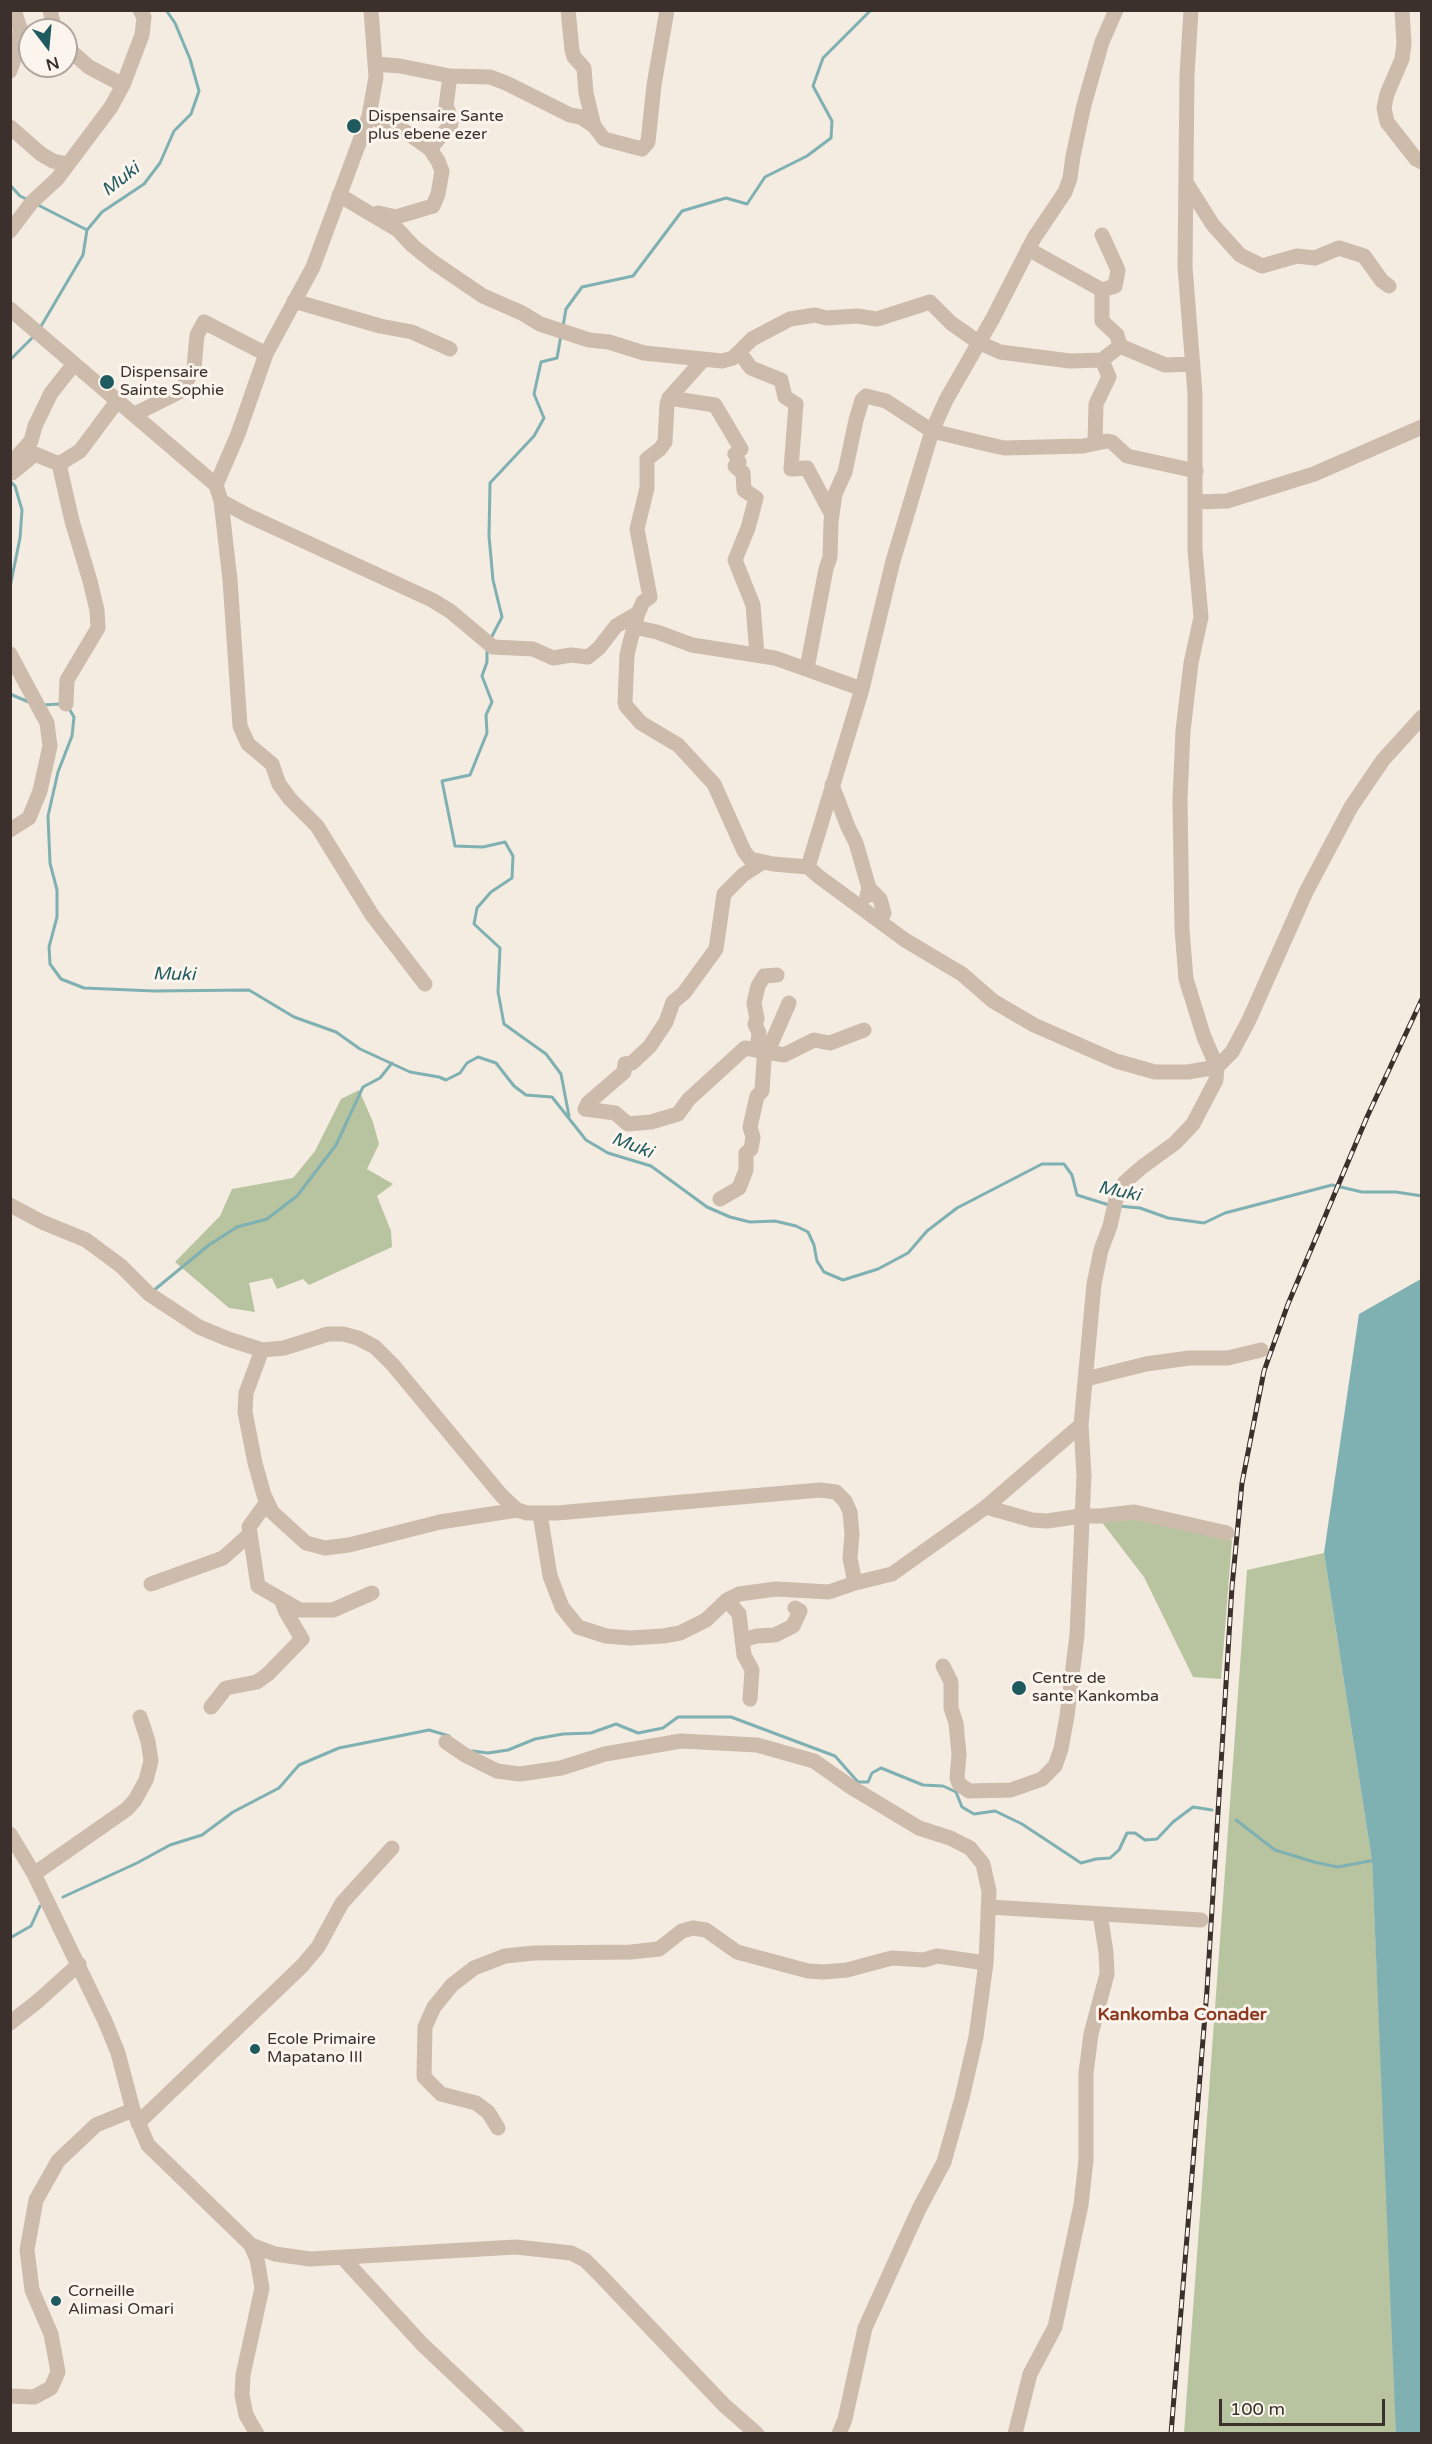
<!DOCTYPE html>
<html>
<head>
<meta charset="utf-8">
<style>
  body { margin:0 }
  #map { position:relative; width:1432px; height:2444px; overflow:hidden; background:#f4ebe1; font-family:"Varela Round",sans-serif }
  canvas { display:block }
  .frame { position:absolute; inset:0; border:12px solid #3b302b; pointer-events:none }
  .north { position:absolute; left:18px; top:18px; width:60px; height:60px; box-sizing:border-box; background:#fbf5ee; border:2px solid #aea6a0; border-radius:50%; rotate:164deg; font-size:16px; font-weight:700; line-height:24px; text-align:center; color:#3b302b }
  .north::after { content:''; display:block; margin:auto; width:21px; height:27px; background:#1f5a5e; clip-path:polygon(50% 0,100% 100%,50% 72%,0 100%) }
  .scale { position:absolute; left:1219px; top:2399px; width:166px; height:27px; box-sizing:border-box; border:3px solid #3b302b; border-top:0; padding-left:8px; font-size:18px; line-height:21px; white-space:nowrap; color:#3b302b; -webkit-text-stroke:4px #fbf5ee; paint-order:stroke }
</style>
</head>
<body>
<div id="map">
<canvas width="1432" height="2444"></canvas>
<div class="frame"></div>
<div class="north">N</div>
<div class="scale">100 m</div>
</div>
<script>
const g = document.querySelector('canvas').getContext('2d');
g.lineJoin = 'round';
function fillPath(path, color) {
  g.fillStyle = color;
  g.fill(path, 'evenodd');
}
function shape(rows) {
  const path = new Path2D();
  for (const r of rows) {
    path.moveTo(r[0], r[1]);
    for (let i = 2; i < r.length; i += 2) path.lineTo(r[i], r[i + 1]);
  }
  return path;
}
function strokePath(path, color, width, dash) {
  g.strokeStyle = color;
  g.lineWidth = width;
  g.lineCap = dash ? 'butt' : 'round';
  g.setLineDash(dash || []);
  g.stroke(path);
}
function drawText(font, color, halo, rows, align = 'center') {
  g.font = font + ' "Varela Round",sans-serif';
  g.lineWidth = 6;
  g.setLineDash([]);
  g.textBaseline = 'middle';
  g.strokeStyle = halo;
  g.fillStyle = color;
  for (const [text, x, y, turn = 0] of rows) {
    g.save();
    g.translate(x, y);
    g.rotate((+turn || 0) * Math.PI / 180);
    g.textAlign = isNaN(turn) ? turn : align;
    if (halo) g.strokeText(text, 0, 0);
    g.fillText(text, 0, 0);
    g.restore();
  }
}
fillPath(shape([
  [359,1090,373,1122,379,1144,367,1169,393,1184,377,1196,391,1231,392,1247,309,1285,303,1279,277,1289,272,1278,249,1283,255,1312,229,1308,175,1262,220,1216,232,1189,293,1178,315,1151,341,1099],
  [1141,1517,1232,1540,1221,1679,1193,1677,1144,1577,1101,1521],
  [1324,1553,1372,1861,1397,2427,1396,2434,1184,2433,1247,1570]
]), '#b8c4a0');
fillPath(shape([
  [1421,1279,1422,2433,1396,2434,1372,1861,1324,1553,1359,1314]
]), '#7fb0b2');
strokePath(shape([
  [10,185,20,196,26,199],
  [38,205,87,230],
  [563,326,566,309,582,287,633,276,682,211,726,198,747,204,765,177,807,156,831,138,832,121,813,86,823,58,871,10],
  [40,328,83,255,87,230,102,212,144,184,160,163,174,131,191,114,199,91,190,59,175,23,166,10],
  [10,360,34,336],
  [10,481,15,486,22,510,20,538,10,587],
  [490,640,502,617,493,580,489,536,490,483,534,436,544,418,534,394,541,362,557,358,561,335],
  [487,649,487,662,482,676,492,702,486,715,487,733,470,775,442,781,455,846,483,847,505,842,513,856,512,878,491,892,477,908,474,924,500,948,498,992,504,1024,546,1054,561,1074,569,1116],
  [10,694,31,703],
  [43,705,60,704],
  [68,707,74,717,72,736,58,772,48,816,50,863,57,890,57,917,49,947,50,964,61,979,84,988,154,991,249,990,294,1017,336,1032,360,1049,410,1072,439,1077,446,1080,460,1073,467,1063,478,1057,496,1063,514,1086,526,1095,552,1097,586,1140,608,1153,651,1166,707,1207,730,1217,750,1222,775,1221,796,1226,808,1232,814,1245,817,1261,824,1272,843,1280,878,1269,908,1253,927,1231,957,1208,1042,1164,1064,1164,1072,1175,1077,1195,1109,1205],
  [1118,1206,1140,1208,1168,1218,1204,1223,1225,1213,1332,1185,1362,1192,1396,1192,1422,1196],
  [153,1291,209,1245,237,1227,267,1219,297,1196,336,1145,363,1087,380,1078,392,1063],
  [472,1751,488,1753,508,1750,535,1739,563,1734,591,1733,616,1724,638,1733,663,1728,678,1717,731,1717,835,1756,858,1782,868,1782,872,1773,881,1768,923,1785,943,1786,956,1792,962,1807,974,1814,995,1811,1022,1824,1081,1863,1096,1859,1110,1858,1119,1850,1127,1833,1135,1833,1145,1840,1157,1839,1173,1822,1193,1807,1212,1810],
  [1236,1820,1275,1850,1314,1862,1338,1867,1375,1860],
  [63,1897,137,1863,170,1845,202,1835,233,1812,279,1788,299,1765,339,1748,429,1730,449,1736],
  [10,1938,31,1926,40,1906]
]), '#7fb0b2', 3);
strokePath(shape([
  [50,10,55,30],
  [568,10,572,50,574,57,584,68,586,93,594,126],
  [1402,10,1404,44,1402,59,1387,94,1384,108,1387,122,1416,159,1422,162],
  [66,47,89,67,123,85],
  [376,64,400,66,450,76,490,77,506,83,570,115,581,117,594,126,604,139,642,149,648,142,654,85,667,10],
  [10,71,19,44,20,28,14,10],
  [369,116,406,132,430,149,438,161,442,171,438,194,433,206,396,217,378,213],
  [10,127,41,154,53,161,67,164],
  [430,149,451,124,451,118,446,106,450,76],
  [1187,184,1213,225,1240,255,1262,266,1297,256,1315,258,1339,248,1364,256,1382,281,1389,286],
  [339,195,398,230,413,246,433,262,483,296,522,313,540,324,589,340,609,342,644,353,722,361,733,358,752,339,790,319,815,315,826,318,857,316,877,319,930,302,951,323,978,342,1000,352,1070,361,1102,360,1120,346,1165,365,1193,364],
  [10,231,32,202,57,179,111,107,123,85,142,35,144,17,140,10],
  [1028,249,1102,290,1115,286,1118,270,1102,235],
  [1102,290,1102,321,1117,335,1120,346],
  [294,301,380,326,412,332,450,349],
  [10,309,216,485,221,501,230,580,240,726,248,744,272,764,279,784,290,799,317,826,372,915,425,984],
  [740,353,751,368,781,380,785,397,796,404,791,469,807,468,832,515],
  [703,360,669,398,667,404,665,442,660,449,647,459,647,488,637,529,650,597,643,602,638,613,630,642,627,655,625,702,626,706,641,723,678,745,714,784,744,851,750,859,773,864,808,867,818,876,905,940,962,974,993,1001,1034,1025,1116,1061,1155,1072,1188,1072,1217,1067,1232,1052,1249,1020,1306,892,1351,807,1383,760,1422,717],
  [669,398,715,405,741,449,735,454,739,462,735,466,743,473,744,490,756,498,748,528,735,560,753,605,757,655],
  [135,414,181,391,194,368,197,335,204,322,266,354],
  [1095,443,1096,404,1109,377,1102,360],
  [13,471,12,466,15,459,31,441,35,426,51,393,74,364],
  [12,473,35,454,59,464],
  [216,485,238,434,266,354,313,267,369,116,376,77,371,10],
  [221,501,247,515,432,600,450,611,493,647,533,649,553,658,571,655,588,657,599,648,616,626,638,613],
  [1196,502,1227,501,1314,474,1422,427],
  [634,627,657,632,692,645,775,658,862,689],
  [10,654,47,723,50,746,40,791,29,818,10,830],
  [807,668,826,569,830,557,831,522,835,494,845,472,856,420,862,400,866,396,886,401,932,431,982,443,1004,448,1083,446,1107,441,1112,442,1127,456,1196,471],
  [66,704,67,680,98,628,97,610,90,581,72,521,59,464,80,451,118,400],
  [832,785,848,827,856,843,869,888],
  [763,862,743,875,724,894,716,949,684,993,673,1002,666,1022,650,1046,632,1063,625,1064,624,1072,588,1103,585,1109,615,1113,628,1124,651,1122,678,1114,689,1099,745,1048,784,1055,814,1040,830,1043,864,1030],
  [808,867,862,689,893,561,932,431,946,400,993,318,1034,238,1065,192,1070,178,1073,156,1084,105,1102,42,1116,10],
  [867,896,869,888,880,899,884,913,880,921],
  [757,1049,759,1033,755,1024,757,1019,754,1003,758,986,764,976,777,975],
  [720,1199,739,1188,746,1170,746,1153,751,1149,753,1137,750,1127,757,1096,762,1091,764,1060,789,1003],
  [10,1205,42,1222,86,1240,121,1266,149,1294,199,1327,228,1339,262,1350,284,1348,328,1334,343,1334,358,1338,375,1347,393,1365,501,1495,517,1510,527,1513,557,1513,820,1490,836,1492,845,1501,850,1512,852,1534,850,1558,855,1583],
  [262,1350,246,1393,245,1412,255,1463,264,1495,272,1512,306,1543,325,1548,349,1545,440,1522,517,1510],
  [1086,1379,1146,1364,1189,1358,1228,1358,1261,1350],
  [267,1502,249,1527,258,1586,300,1610,333,1610,372,1593],
  [986,1507,1032,1520,1047,1521,1081,1516,1100,1516,1134,1512,1227,1533],
  [540,1514,550,1576,562,1607,578,1627,606,1636,630,1638,663,1636,680,1633,706,1620,727,1600,739,1594,776,1589,829,1592,855,1583,892,1574,986,1507,1081,1425],
  [151,1584,223,1558,250,1534],
  [727,1600,739,1614,744,1655,752,1670,750,1699],
  [742,1640,757,1636,775,1635,793,1626,800,1611,795,1608],
  [943,1666,951,1682,951,1708,956,1723,959,1754,957,1778,959,1784,969,1791,1011,1790,1042,1779,1055,1766,1061,1749,1067,1716,1077,1635,1084,1475,1081,1425,1094,1284,1101,1250,1110,1226,1117,1195,1125,1182,1142,1167,1175,1143,1193,1124,1216,1080,1217,1067,1204,1037,1186,979,1182,929,1180,799,1183,731,1191,663,1201,617,1195,550,1195,394,1185,267,1187,75,1191,10],
  [211,1707,226,1688,257,1682,268,1674,302,1639,286,1612,281,1599],
  [446,1742,465,1755,497,1771,520,1774,561,1768,605,1754,681,1741,757,1745,814,1761,851,1787,919,1828,950,1838,970,1848,983,1864,989,1891,986,1963,976,2037,962,2098,944,2162,919,2209,865,2328,845,2419,839,2434],
  [10,1834,34,1874,105,2021,118,2053,133,2110,148,2145,251,2245,257,2259,262,2288,243,2375,242,2395,246,2415,257,2434],
  [34,1874,127,1809,135,1800,146,1780,151,1761,148,1741,140,1717],
  [989,1907,1201,1920],
  [10,2023,38,2001,79,1964],
  [138,2123,302,1966,318,1947,342,1903,392,1848],
  [498,2128,488,2112,476,2103,441,2094,424,2077,425,2027,434,2007,452,1985,474,1968,505,1956,534,1953,631,1952,659,1949,682,1931,693,1928,706,1930,737,1952,808,1971,824,1972,847,1970,892,1958,924,1960,937,1956,986,1963],
  [251,2245,275,2254,310,2259,516,2247,571,2253,585,2260,601,2276,724,2405,757,2434],
  [342,2257,422,2344,517,2434],
  [10,2396,34,2397,51,2388,58,2372,51,2334,32,2290,27,2250,36,2200,58,2161,96,2125,133,2110],
  [1015,2434,1030,2374,1055,2327,1081,2205,1086,2160,1086,2073,1091,2034,1107,1974,1106,1952,1100,1914]
]), '#cdbbac', 15);
const rail = shape([
  [1171,2434,1207,1990,1232,1587,1242,1483,1264,1371,1288,1304,1367,1117,1422,999]
]);
strokePath(rail, '#3b302b', 5);
strokePath(rail, '#fbf5ee', 3, [9]);
for (const [x, y, r, color] of [
  [354,126,8,"#1f5a5e"],
  [107,382,8,"#1f5a5e"],
  [1019,1688,8,"#1f5a5e"],
  [255,2049,6,"#1f5a5e"],
  [56,2301,6,"#1f5a5e"]
]) {
  const dot = new Path2D();
  dot.arc(x, y, r, 0, 2 * Math.PI);
  g.fillStyle = color;
  g.fill(dot);
  strokePath(dot, '#fbf5ee', 2);
}
drawText('16px', '#3b302b', '#fbf5ee', [
  ["Dispensaire Sante",368,117],
  ["plus ebene ezer",368,135],
  ["Dispensaire",120,373],
  ["Sainte Sophie",120,391],
  ["Centre de",1032,1679],
  ["sante Kankomba",1032,1697],
  ["Ecole Primaire",267,2040],
  ["Mapatano III",267,2058],
  ["Corneille",68,2292],
  ["Alimasi Omari",68,2310]
], 'left');
drawText('italic 18px', '#1f5a5e', '#fbf5ee', [
  ["Muki",121,180,-38],
  ["Muki",174,975,1],
  ["Muki",632,1146,21],
  ["Muki",1119,1192,12]
]);
drawText('bold 18px', '#8c3b22', '#fbf5ee', [
  ["Kankomba Conader",1182,2015]
]);
</script>
</body>
</html>
